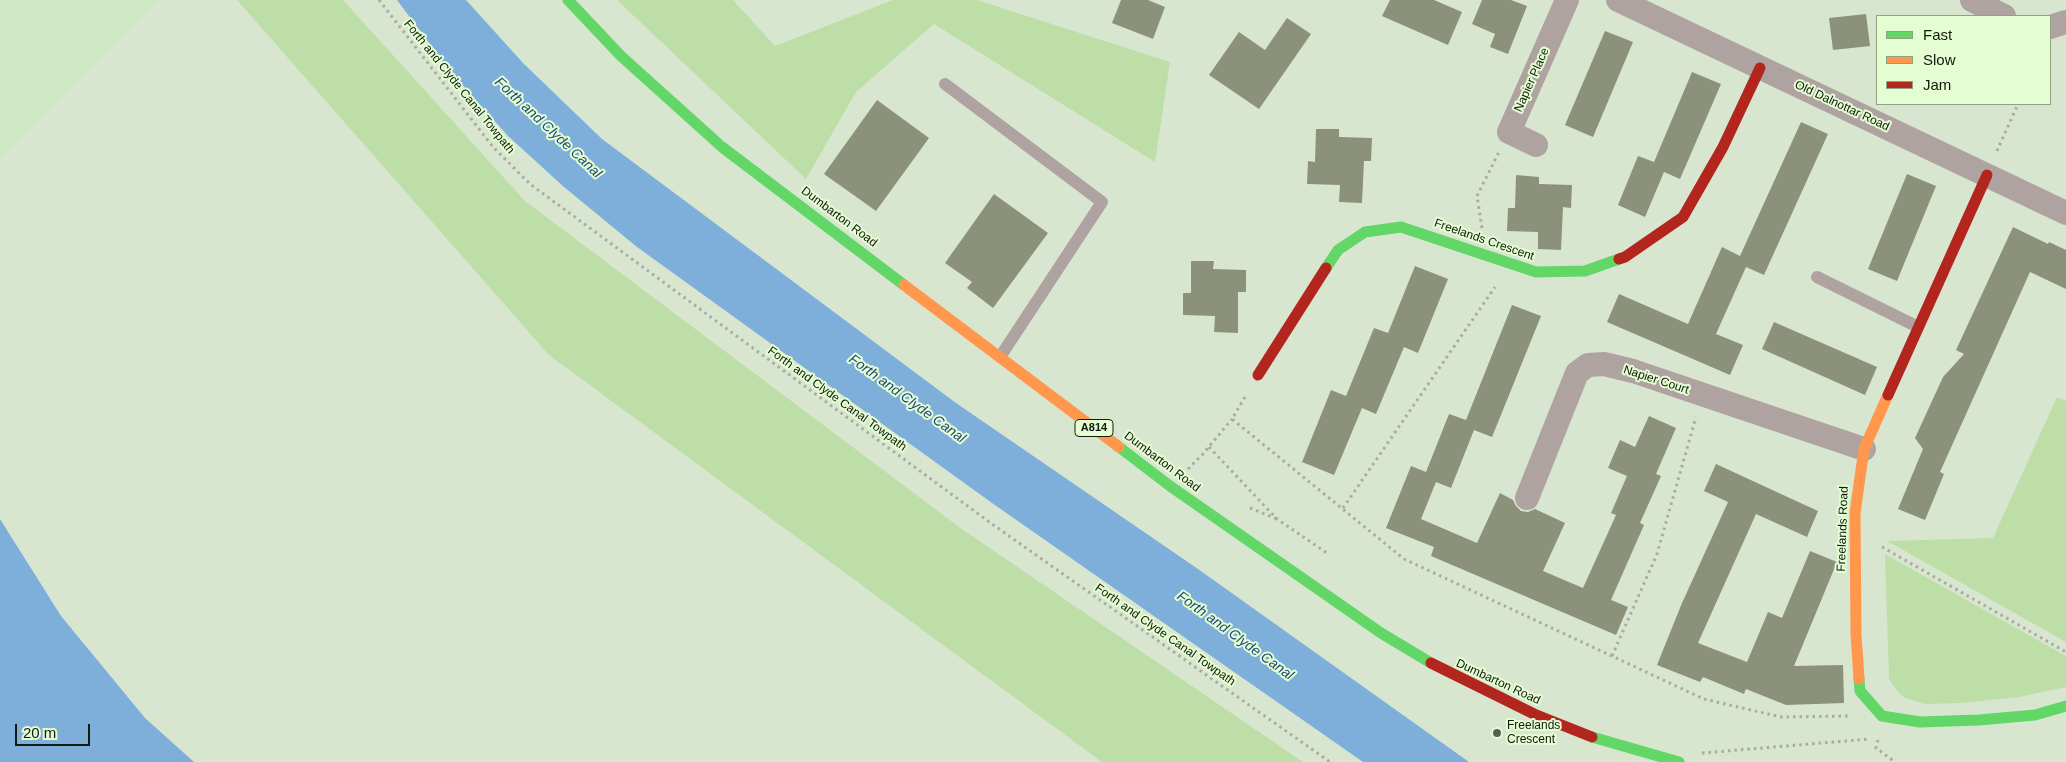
<!DOCTYPE html>
<html>
<head>
<meta charset="utf-8">
<style>
  body { margin:0 }
  #map { position:relative; width:2066px; height:762px; overflow:hidden; background:#d8e6d0; font-family:Arial,sans-serif }
  canvas { display:block }
  .legend { position:absolute; left:1876px; top:15px; width:175px; height:90px; box-sizing:border-box; background:#e4fdd3; border:1px solid #90a283; margin:0; padding:6px 9px; list-style:none; font-size:15px; color:#111a0b }
  .legend li { display:flex; align-items:center; gap:10px; height:25px }
  .legend b { width:25px; border:1px solid #90a283 }
  .scale { position:absolute; left:15px; top:724px; width:75px; height:22px; box-sizing:border-box; border:2px solid #111a0b; border-top:0; padding-left:6px; font-size:15px; line-height:18px; white-space:nowrap; color:#111a0b; -webkit-text-stroke:4px #e4fdd3; paint-order:stroke }
</style>
</head>
<body>
<div id="map">
<canvas width="2066" height="762"></canvas>
<ul class="legend">
<li><b style="height:6px;background:#63d668"></b>Fast</li>
<li><b style="height:6px;background:#ff974d"></b>Slow</li>
<li><b style="height:6px;background:#b3261e"></b>Jam</li>
</ul>
<div class="scale">20 m</div>
</div>
<script>
const g = document.querySelector('canvas').getContext('2d');
g.lineJoin = 'round';
function fillPath(path, color) {
  g.fillStyle = color;
  g.fill(path, 'evenodd');
}
function shape(rows) {
  const path = new Path2D();
  for (const r of rows) {
    path.moveTo(r[0], r[1]);
    for (let i = 2; i < r.length; i += 2) path.lineTo(r[i], r[i + 1]);
  }
  return path;
}
function strokePath(path, color, width, dash) {
  g.strokeStyle = color;
  g.lineWidth = width;
  g.lineCap = dash ? 'butt' : 'round';
  g.setLineDash(dash || []);
  g.stroke(path);
}
function drawText(font, color, halo, rows, align = 'center') {
  g.font = font + ' Arial,sans-serif';
  g.lineWidth = 4;
  g.setLineDash([]);
  g.textBaseline = 'middle';
  g.strokeStyle = halo;
  g.fillStyle = color;
  for (const [text, x, y, turn = 0] of rows) {
    g.save();
    g.translate(x, y);
    g.rotate((+turn || 0) * Math.PI / 180);
    g.textAlign = isNaN(turn) ? turn : align;
    if (halo) g.strokeText(text, 0, 0);
    g.fillText(text, 0, 0);
    g.restore();
  }
}
fillPath(shape([
  [0,0,158,0,0,158]
]), '#d0e7c3');
fillPath(shape([
  [237,0,343,0,525,201,959,527,1303,762,1102,762,549,355],
  [617,0,733,0,775,46,893,0,977,0,1170,62,1155,162,934,24,856,92,806,179],
  [2057,397,2066,401,2066,642,1887,541,1993,538],
  [1885,554,2066,656,2066,687,2019,697,1962,703,1925,704,1905,698,1898,692,1889,679]
]), '#bddfa7');
fillPath(shape([
  [397,0,466,0,524,64,602,139,956,403,1198,569,1469,762,1363,762,992,503,637,247,564,187,508,136,450,71],
  [0,519,61,616,145,718,194,762,0,762]
]), '#7eafdb');
fillPath(shape([
  [1121,0,1148,0,1165,7,1153,39,1112,23],
  [1390,0,1434,0,1462,12,1448,45,1382,16],
  [1482,0,1511,0,1527,6,1508,54,1490,47,1495,34,1472,24],
  [1866,14,1870,46,1833,50,1829,18],
  [1287,18,1311,34,1259,109,1209,75,1239,32,1265,50],
  [1605,31,1633,42,1593,137,1565,125],
  [1692,72,1721,84,1680,179,1664,172,1645,217,1618,205,1638,156,1654,162],
  [877,100,929,138,876,211,824,174],
  [1801,122,1828,134,1764,275,1746,267,1716,334,1743,345,1730,375,1607,322,1619,294,1688,324,1722,247,1740,256],
  [1316,129,1339,129,1339,137,1372,138,1371,161,1364,161,1362,203,1339,202,1340,185,1307,184,1308,161,1315,162],
  [1907,174,1936,186,1897,281,1868,269],
  [1516,175,1539,177,1539,184,1572,185,1571,208,1563,207,1561,250,1538,249,1538,232,1507,231,1508,208,1515,208],
  [994,194,1048,233,993,308,967,288,972,282,945,263],
  [2013,227,2048,244,2049,242,2066,250,2066,289,2030,272,1940,472,1944,474,1925,520,1898,509,1923,449,1915,438,1943,377,1964,354,1956,350],
  [1191,261,1214,261,1213,269,1246,270,1246,292,1238,292,1238,333,1214,332,1215,316,1183,315,1183,293,1191,293],
  [1415,266,1448,279,1418,353,1404,347,1376,414,1362,408,1334,475,1302,462,1331,390,1346,396,1374,328,1388,333],
  [1512,305,1541,316,1492,437,1474,430,1451,488,1436,482,1421,519,1477,543,1500,493,1513,500,1516,506,1521,511,1528,512,1535,509,1565,523,1543,571,1583,588,1616,515,1611,513,1627,476,1608,468,1620,440,1635,447,1649,416,1676,428,1656,474,1661,476,1640,523,1644,525,1611,600,1628,607,1616,635,1431,556,1434,547,1386,528,1411,466,1426,472,1449,414,1466,420],
  [1774,322,1877,367,1865,395,1762,349],
  [1716,464,1818,511,1807,537,1756,514,1698,643,1747,662,1768,612,1782,618,1810,551,1837,562,1794,666,1843,665,1844,703,1786,705,1746,689,1744,694,1703,677,1700,682,1657,665,1682,603,1728,502,1704,491]
]), '#8b9279');
strokePath(shape([
  [379,0,493,147,530,184,992,524,1330,762],
  [1997,151,2018,104],
  [1482,228,1477,196,1499,152],
  [1245,397,1232,419,1404,559,1704,699,1781,717,1848,716],
  [1209,447,1277,519,1327,553],
  [1188,469,1202,455,1232,419],
  [1250,508,1277,519],
  [1343,508,1495,287],
  [1882,547,2066,652],
  [1612,656,1657,554,1696,417],
  [1878,740,1876,748,1895,762],
  [1702,753,1870,739]
]), '#aaaaa0', 3, [2.5, 4]);
strokePath(shape([
  [945,84,1102,202,1000,357],
  [1817,277,1918,327]
]), '#afa3a1', 12);
strokePath(shape([
  [1618,0,2066,213],
  [1972,0,2004,16],
  [2050,27,2066,22],
  [1536,145,1509,132,1567,0],
  [1527,498,1577,373,1588,365,1604,364,1633,371,1864,449]
]), '#afa3a1', 24);
strokePath(shape([
  [568,0,621,56,722,147,904,285],
  [1326,268,1338,250,1365,232,1401,227,1536,272,1585,271,1619,259],
  [1119,447,1170,486,1381,633,1431,663],
  [1859,679,1860,691,1882,716,1920,722,1979,720,2035,715,2066,706],
  [1592,737,1679,762]
]), '#63d668', 11);
strokePath(shape([
  [904,285,1119,447],
  [1859,679,1856,634,1855,513,1864,449,1888,395]
]), '#ff974d', 11);
strokePath(shape([
  [1619,259,1625,257,1683,217,1723,147,1760,68],
  [1258,375,1326,268],
  [1888,395,1987,175],
  [1431,663,1534,714,1592,737]
]), '#b3261e', 11);
for (const [x, y, r, color] of [
  [1497,733,5,"#576150"]
]) {
  const dot = new Path2D();
  dot.arc(x, y, r, 0, 2 * Math.PI);
  g.fillStyle = color;
  g.fill(dot);
  strokePath(dot, '#e4fdd3', 2);
}
for (const [x, y, w] of [
  [1094,428,38]
]) {
  const box = new Path2D();
  box.roundRect(x - w / 2, y - 8.5, w, 17, 4);
  g.fillStyle = '#e4fdd3';
  g.fill(box);
  strokePath(box, '#111a0b', 1);
}
drawText('bold 11px', '#111a0b', null, [
  ["A814",1094,428]
]);
drawText('12px', '#111a0b', '#e4fdd3', [
  ["Napier Place",1532,80,-66],
  ["Forth and Clyde Canal Towpath",459,87,51],
  ["Old Dalnottar Road",1842,106,25],
  ["Dumbarton Road",839,217,37],
  ["Freelands Crescent",1484,240,19],
  ["Napier Court",1656,380,18],
  ["Forth and Clyde Canal Towpath",837,399,36],
  ["Dumbarton Road",1162,462,37],
  ["Freelands Road",1843,529,-88],
  ["Forth and Clyde Canal Towpath",1165,635,35],
  ["Dumbarton Road",1498,682,25]
]);
drawText('12px', '#111a0b', '#e4fdd3', [
  ["Freelands",1507,726],
  ["Crescent",1507,740]
], 'left');
drawText('italic 14px', '#1c4878', '#e4fdd3', [
  ["Forth and Clyde Canal",548,128,43],
  ["Forth and Clyde Canal",907,399,36],
  ["Forth and Clyde Canal",1235,636,36]
]);
</script>
</body>
</html>
